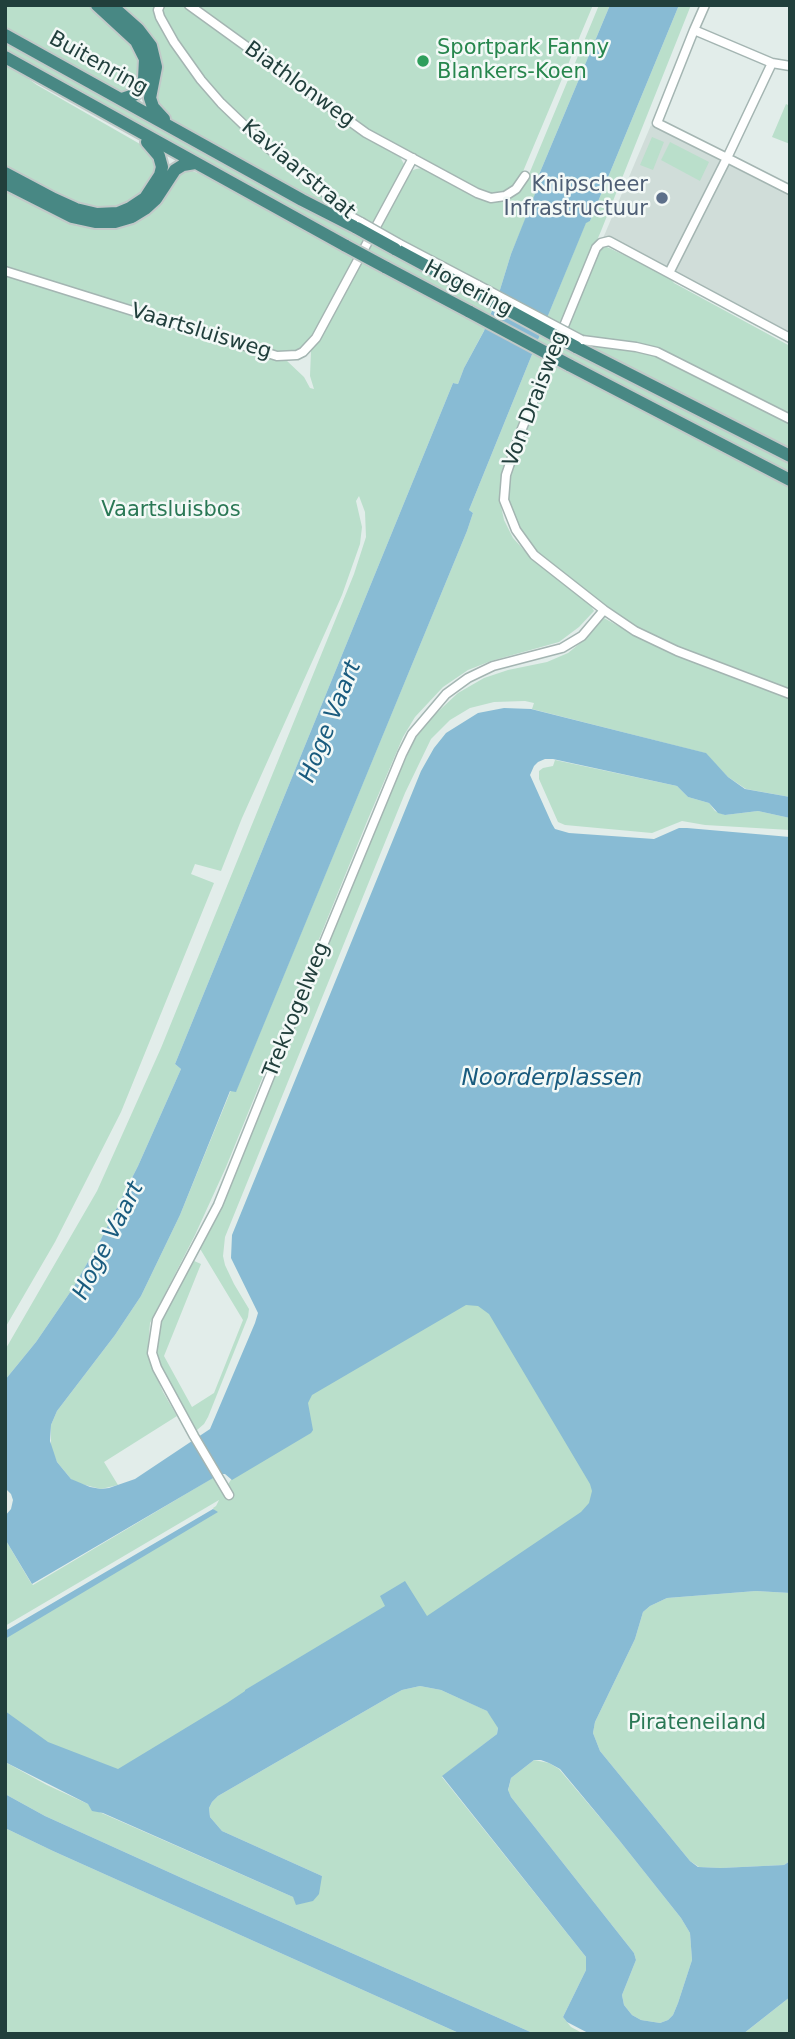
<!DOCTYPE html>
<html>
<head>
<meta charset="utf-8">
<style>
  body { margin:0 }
  #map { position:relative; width:795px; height:2039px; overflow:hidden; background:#e2edea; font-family:"DejaVu Sans",sans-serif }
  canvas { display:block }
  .frame { position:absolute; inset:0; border:7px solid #213f3c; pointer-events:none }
</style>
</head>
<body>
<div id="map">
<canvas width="795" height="2039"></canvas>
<div class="frame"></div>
</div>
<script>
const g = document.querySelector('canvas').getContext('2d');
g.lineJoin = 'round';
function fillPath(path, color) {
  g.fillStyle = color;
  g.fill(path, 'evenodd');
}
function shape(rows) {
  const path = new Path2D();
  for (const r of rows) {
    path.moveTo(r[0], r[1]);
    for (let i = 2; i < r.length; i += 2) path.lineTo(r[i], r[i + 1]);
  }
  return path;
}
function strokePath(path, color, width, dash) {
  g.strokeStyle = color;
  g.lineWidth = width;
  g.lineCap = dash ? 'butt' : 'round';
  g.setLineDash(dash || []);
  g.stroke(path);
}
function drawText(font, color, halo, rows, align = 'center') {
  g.font = font + ' "DejaVu Sans",sans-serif';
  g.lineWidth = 5;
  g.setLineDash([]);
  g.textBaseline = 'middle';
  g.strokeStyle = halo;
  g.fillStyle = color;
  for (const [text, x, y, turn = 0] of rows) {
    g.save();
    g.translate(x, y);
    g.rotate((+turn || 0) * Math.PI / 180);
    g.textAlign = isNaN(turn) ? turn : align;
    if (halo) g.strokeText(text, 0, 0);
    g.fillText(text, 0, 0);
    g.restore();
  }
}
fillPath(shape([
  [651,125,790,196,790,344,601,243]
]), '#d0ddd9');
fillPath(shape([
  [5,5,93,5,125,34,143,57,136,88,125,95,5,30],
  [114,5,156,5,155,15,159,24,181,59,205,90,247,133,332,202,351,221,246,165,225,149,171,120,162,113],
  [164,5,183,5,323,108,368,139,400,157,404,164,402,171,372,225,352,215,268,144,219,97,177,43,160,10],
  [194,5,593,5,519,181,508,191,499,194,487,194,473,188,369,131],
  [599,5,610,5,533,189,536,194,511,254,499,293,378,229,406,179,411,171,416,169,422,168,477,197,510,197,515,194,527,179],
  [679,5,691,5,601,231,511,442,501,477,501,506,504,520,513,538,533,560,590,604,594,611,579,627,559,642,491,661,468,670,443,687,415,717,403,737,368,819,226,1167,195,1235,150,1323,148,1348,152,1366,163,1392,177,1416,104,1462,118,1485,101,1489,77,1483,71,1479,57,1462,51,1448,51,1425,57,1411,115,1335,141,1296,180,1215,231,1090,236,1091,467,531,473,513,469,510,533,352,586,222,590,221],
  [5,40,365,239,359,248,5,52],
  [5,62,37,85,140,144,155,157,157,172,132,205,89,210,5,171],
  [786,104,790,106,790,144,772,137],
  [652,137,664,142,653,170,640,165],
  [670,142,709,162,700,181,661,160],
  [186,169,207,176,355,257,308,344,299,350,286,354,255,346,276,359,286,360,304,377,310,388,314,389,310,376,311,351,361,261,486,327,464,368,458,384,453,383,175,1064,181,1069,138,1166,101,1239,73,1288,36,1342,5,1380,5,1350,97,1191,161,1048,354,574,366,537,365,512,359,496,356,501,362,527,360,544,342,595,242,818,221,871,195,864,191,874,214,883,121,1112,55,1242,5,1328,5,186,103,226],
  [371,242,493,308,489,318,365,252],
  [603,245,661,273,669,277,674,283,790,346,790,416,664,351,583,338,565,328,598,250],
  [559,342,790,462,790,474,555,352],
  [578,342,649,353,790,423,790,452],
  [551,361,790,484,790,691,659,641,637,629,604,607,523,541,508,505,507,485,509,471],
  [604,618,645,641,707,668,790,698,790,797,746,789,728,777,705,753,532,709,534,703,525,701,494,702,470,708,450,720,431,739,405,793,225,1237,223,1256,225,1265,234,1284,249,1309,248,1317,208,1417,204,1424,197,1430,194,1429,159,1365,157,1354,157,1337,160,1322,192,1260,201,1264,164,1356,192,1407,214,1393,243,1320,199,1247,382,809,415,739,430,719,458,693,484,678,508,670,547,662,568,653,584,640],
  [555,760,677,786,688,797,709,803,715,811,725,815,758,811,790,818,790,830,705,825,682,821,652,833,565,825,558,822,539,779,539,771,543,768,553,766],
  [481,1292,603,1500,426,1620,119,1772,48,1744,5,1715,5,1637,214,1510,213,1508,216,1506,219,1500,5,1626,5,1539,31,1583,33,1585,216,1476,224,1491,232,1478,304,1399],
  [756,1591,790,1593,790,1861,784,1865,721,1868,699,1867,690,1861,600,1751,593,1733,595,1722,635,1639,643,1612,650,1606,667,1598],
  [420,1686,441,1690,481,1708,487,1711,497,1723,498,1728,497,1734,442,1777,586,1957,586,1970,563,2017,571,2027,584,2034,535,2034,184,1879,45,1816,5,1794,5,1762,47,1785,88,1804,97,1811,293,1897,296,1902,322,1876,222,1831,210,1817,209,1808,212,1802,218,1796,391,1696,402,1690],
  [534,1760,549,1763,559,1769,619,1840,681,1918,690,1933,692,1960,678,2003,673,2015,668,2020,660,2023,641,2020,632,2015,624,2005,622,1995,636,1960,634,1953,511,1797,508,1791,511,1778],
  [5,1828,53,1851,461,2034,5,2034],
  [790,1997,790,2034,743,2034,752,2027]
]), '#badfcb');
fillPath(shape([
  [610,5,679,5,590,221,586,223,533,352,469,510,473,513,467,531,236,1092,230,1091,180,1215,141,1296,115,1335,57,1411,51,1425,50,1441,57,1462,71,1479,90,1487,101,1489,109,1488,135,1479,210,1429,255,1323,258,1313,231,1258,232,1235,421,771,434,748,446,733,478,713,504,708,531,709,706,753,728,777,745,789,790,797,790,818,758,811,725,815,718,813,709,803,688,797,677,786,553,759,545,759,538,762,534,766,530,775,552,824,555,829,569,833,654,839,679,828,687,828,790,837,790,1593,756,1591,667,1598,650,1606,643,1612,635,1639,595,1722,593,1733,600,1751,690,1861,698,1867,721,1868,784,1865,790,1861,790,1997,743,2034,590,2034,567,2022,563,2017,586,1970,586,1957,442,1776,497,1734,498,1728,487,1711,441,1690,420,1686,402,1690,391,1696,218,1796,212,1802,209,1808,210,1817,222,1831,322,1876,319,1894,313,1901,296,1905,293,1897,103,1813,92,1811,88,1804,5,1762,5,1711,48,1742,118,1769,227,1703,245,1691,245,1690,385,1606,380,1596,405,1581,427,1616,581,1512,589,1503,592,1491,590,1484,489,1314,478,1306,466,1305,312,1395,308,1403,313,1430,311,1433,232,1480,225,1474,220,1474,32,1584,5,1539,5,1516,11,1509,13,1500,11,1494,5,1488,5,1380,36,1342,73,1288,101,1239,138,1166,181,1069,175,1064,453,383,458,384,464,368,484,331,499,293,511,254,535,194,533,189],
  [534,1760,541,1760,549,1763,560,1769,619,1840,681,1918,690,1933,692,1960,678,2003,673,2015,668,2020,660,2023,641,2020,632,2015,624,2005,622,1995,636,1960,634,1953,511,1797,508,1790,511,1778],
  [213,1509,218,1512,5,1639,5,1631],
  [5,1794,45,1816,184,1879,535,2034,461,2034,53,1851,5,1828]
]), '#88bbd4');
const minor = shape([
  [160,5,158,10,160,17,174,42,201,80,221,103,268,148,324,192,350,216,361,222],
  [189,5,366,133,477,193,491,198,505,196,516,189,525,176],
  [705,5,694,30,772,63,790,66],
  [694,30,657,123,727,158,772,63],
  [398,243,478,285],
  [5,271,277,356,297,355,303,352,316,338,413,158],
  [669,273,727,158,790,190],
  [790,338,609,241,601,243,596,248,521,431,506,475,504,500,516,530,534,555,604,610,635,631,677,651,790,694],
  [582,340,636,347,657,352,790,419],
  [229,1495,194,1436,157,1368,152,1353,157,1320,218,1205,309,979,402,754,412,734,446,694,468,678,493,666,562,648,582,636,604,610]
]);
const trunk = shape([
  [97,5,136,41,145,59,144,79,139,90,134,95,122,99],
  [111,5,138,29,151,46,156,67,150,98,153,107,164,119],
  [5,35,302,200,357,228],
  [5,57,346,246],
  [5,173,54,199,76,209,97,214,118,213,130,208,145,198,160,175,162,167,159,156,147,142],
  [5,183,72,217,95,222,115,222,132,217,145,209,156,199,175,170,183,165,195,163],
  [395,249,475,292],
  [385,267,470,312],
  [576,347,790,456],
  [569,365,790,480]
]);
strokePath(minor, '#a4b5b2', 11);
strokePath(trunk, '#c1c9c8', 16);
strokePath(minor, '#fff', 8);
strokePath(trunk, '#488884', 12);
const minorBridge = shape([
  [361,222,398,243],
  [478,285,582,340]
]);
const trunkBridge = shape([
  [357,228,395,249],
  [346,246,385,267],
  [475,292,576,347],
  [470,312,569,365]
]);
strokePath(minorBridge, '#a4b5b2', 11, []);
strokePath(trunkBridge, '#c1c9c8', 16, []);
strokePath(minorBridge, '#fff', 8);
strokePath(trunkBridge, '#488884', 12);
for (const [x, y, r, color] of [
  [423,61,7,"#2e9e5b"],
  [662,198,7,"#5c6f8a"]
]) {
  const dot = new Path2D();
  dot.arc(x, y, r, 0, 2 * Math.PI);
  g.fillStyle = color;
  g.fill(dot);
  strokePath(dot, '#f3f9f7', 2.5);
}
drawText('21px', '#27864d', '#f3f9f7', [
  ["Sportpark Fanny",437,49],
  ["Blankers-Koen",437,73]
], 'left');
drawText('21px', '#213f3c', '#f3f9f7', [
  ["Buitenring",98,64,29],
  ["Biathlonweg",299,85,36],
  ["Kaviaarstraat",298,170,40],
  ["Hogering",468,289,28],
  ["Vaartsluisweg",201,332,17],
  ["Von Draisweg",536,399,-69],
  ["Trekvogelweg",297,1010,-68]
]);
drawText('21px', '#4e5e75', '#f3f9f7', [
  ["Knipscheer",648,186],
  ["Infrastructuur",648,210]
], 'right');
drawText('21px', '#2a7855', '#f3f9f7', [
  ["Vaartsluisbos",171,511],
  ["Pirateneiland",697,1724]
]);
drawText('italic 23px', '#195b7e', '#f3f9f7', [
  ["Hoge Vaart",331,722,-68],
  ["Noorderplassen",552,1079],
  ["Hoge Vaart",109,1241,-63]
]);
</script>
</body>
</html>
